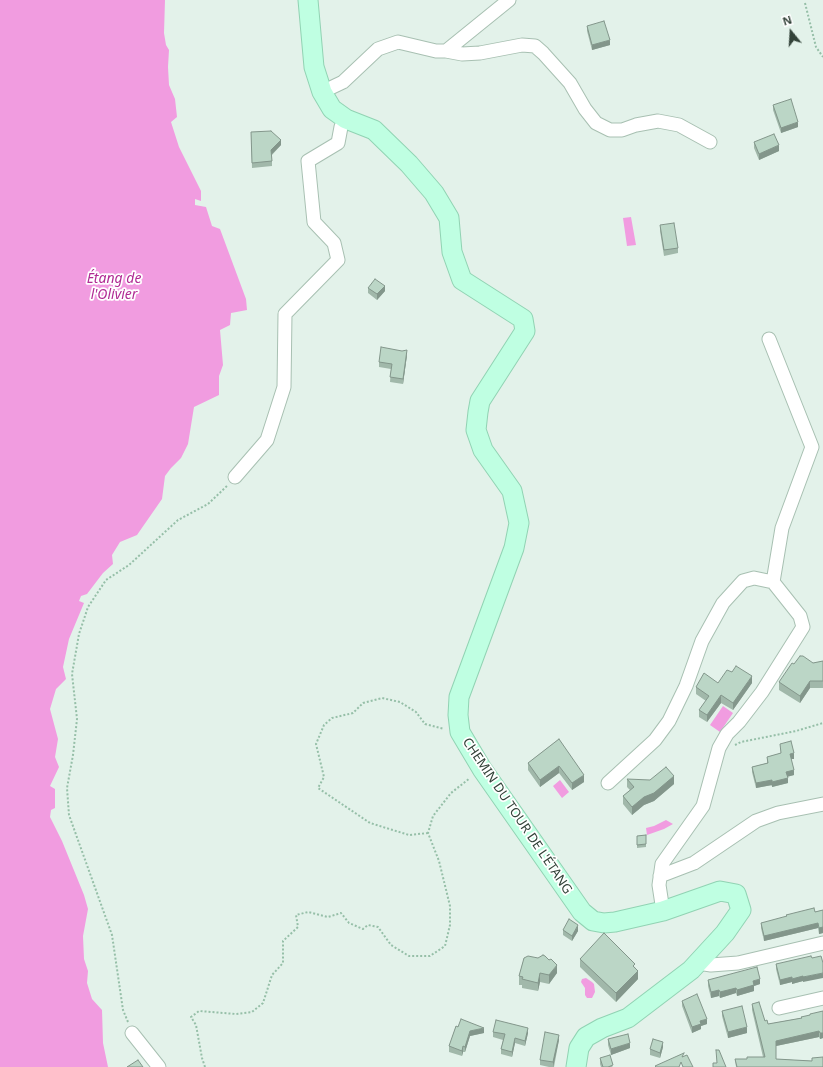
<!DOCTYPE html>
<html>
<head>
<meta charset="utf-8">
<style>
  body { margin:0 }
  #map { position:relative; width:823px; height:1067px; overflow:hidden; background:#e3f2ea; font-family:"Noto Sans",sans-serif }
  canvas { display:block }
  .north { position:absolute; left:771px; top:12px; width:40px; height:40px; -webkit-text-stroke:3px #fff; paint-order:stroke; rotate:342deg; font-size:11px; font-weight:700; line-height:16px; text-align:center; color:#334339 }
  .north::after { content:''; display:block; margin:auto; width:14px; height:18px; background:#334339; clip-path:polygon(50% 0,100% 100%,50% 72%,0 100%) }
</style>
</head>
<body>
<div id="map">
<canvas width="823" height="1067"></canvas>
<div class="north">N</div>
</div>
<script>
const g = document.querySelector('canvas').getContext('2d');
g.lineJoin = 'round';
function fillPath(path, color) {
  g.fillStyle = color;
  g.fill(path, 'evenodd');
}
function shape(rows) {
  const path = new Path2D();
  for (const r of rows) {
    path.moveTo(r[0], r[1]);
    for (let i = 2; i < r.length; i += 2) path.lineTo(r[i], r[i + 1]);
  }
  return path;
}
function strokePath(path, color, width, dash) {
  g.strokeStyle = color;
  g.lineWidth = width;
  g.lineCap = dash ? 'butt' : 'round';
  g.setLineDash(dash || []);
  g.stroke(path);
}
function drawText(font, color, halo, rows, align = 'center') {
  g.font = font + ' "Noto Sans",sans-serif';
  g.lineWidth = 3.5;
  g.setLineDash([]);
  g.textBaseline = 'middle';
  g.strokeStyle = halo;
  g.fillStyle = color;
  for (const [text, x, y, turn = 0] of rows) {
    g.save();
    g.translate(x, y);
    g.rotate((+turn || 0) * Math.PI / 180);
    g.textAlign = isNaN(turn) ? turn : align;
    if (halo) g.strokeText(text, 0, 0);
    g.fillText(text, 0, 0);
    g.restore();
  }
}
fillPath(shape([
  [0,0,165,0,164,33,166,45,169,50,168,67,169,85,175,99,177,117,171,122,179,147,201,191,201,201,195,199,195,205,206,207,212,226,220,229,246,299,247,310,231,313,230,325,220,330,223,365,219,376,219,395,194,407,188,444,181,458,171,468,165,476,162,499,137,535,120,542,112,555,113,564,103,573,87,594,81,596,79,601,84,603,69,639,63,667,66,679,56,689,50,709,58,739,55,757,59,767,50,786,55,789,55,808,51,810,50,817,62,841,84,895,88,909,83,936,84,959,88,971,87,983,92,999,102,1010,103,1043,108,1067,0,1067],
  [631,217,636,245,627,246,623,218],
  [723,706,733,713,720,732,710,725],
  [560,780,569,792,562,798,553,786],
  [666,820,673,824,664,829,647,835,646,828,654,826],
  [586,978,592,982,594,984,595,992,592,998,587,998,585,995,585,988,581,982,582,979]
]), '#f19ce0');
const street = shape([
  [446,51,462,54,480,53,522,45,535,46,543,53,570,83,585,109,596,123,610,130,622,130,636,125,658,121,679,125,710,142],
  [322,92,343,82,378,49,398,42,436,51,446,51,509,0],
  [235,477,267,440,284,387,285,314,338,260,334,243,314,222,308,161,338,143,341,127,346,119],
  [608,783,655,740,669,721,686,686,702,641,723,603,743,581,754,578,773,582],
  [660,876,694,863,756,821,778,813,823,804],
  [663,911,659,885,662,864,703,806,719,748,727,734,739,722,762,692,803,627,800,616,773,582,782,528,812,447,769,339],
  [698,963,711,965,738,963,823,943],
  [779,1008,823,998],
  [132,1033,159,1067]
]);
const secondary = shape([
  [308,0,314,67,322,92,332,109,346,119,374,130,409,164,434,193,449,218,452,252,462,280,523,319,525,331,480,401,478,412,476,430,483,450,512,491,519,523,514,548,459,697,458,715,460,732,482,769,582,912,593,921,604,923,615,922,663,911,720,891,736,894,741,910,725,933,691,970,628,1018,602,1028,586,1037,579,1048,576,1067]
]);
strokePath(street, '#a8c0b2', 15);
strokePath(secondary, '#91d3b3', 21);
strokePath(shape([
  [805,3,816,47,823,57],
  [735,745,741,742,796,731,823,723],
  [428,833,409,835,370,823,318,788,324,777,316,744,324,725,332,718,353,713,363,703,382,698,400,702,416,712,425,724,444,729],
  [128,1022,123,1010,112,935,69,815,67,788,73,755,77,719,72,674,79,634,88,607,106,580,129,565,178,520,208,504,228,485],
  [205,1067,202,1058,196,1025,191,1017,199,1011,236,1014,252,1012,263,1003,272,975,283,963,283,941,298,927,296,915,308,912,328,917,341,913,349,923,363,929,368,925,378,927,391,945,409,956,430,956,445,946,450,925,450,906,439,861,428,833,433,816,451,793,470,778]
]), '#96bfa8', 2, [2, 2]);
strokePath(street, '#fff', 13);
strokePath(secondary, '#bfffe2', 19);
fillPath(shape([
  [587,26,610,45,592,50,587,31],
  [773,105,798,127,781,133,773,110],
  [251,132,281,145,272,155,272,166,252,168],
  [754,142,779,151,759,160,754,148],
  [660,225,678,248,678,253,664,256,660,231],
  [368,288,385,291,377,300,368,293],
  [407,355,403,384,390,382,391,369,379,367,379,362],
  [823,661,823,688,810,688,800,703,779,690,779,682,794,664,813,663],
  [718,683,752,683,733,710,721,703,707,722,699,717,699,710,706,701,696,694,696,687],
  [559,739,584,782,572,790,559,773,540,787,528,770,528,763],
  [780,744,794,759,791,759,794,775,787,777,788,783,772,787,772,785,756,788,752,772,752,767,767,763,767,757,781,753],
  [627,779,674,784,654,801,644,805,632,815,623,804,623,796,630,790,627,787],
  [646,835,646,847,637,848,637,836],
  [823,910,823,933,819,934,818,928,764,941,761,928,761,923],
  [563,930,578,931,572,941,563,935],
  [524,958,557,973,549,984,540,982,538,991,522,988,522,985,519,985,519,976],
  [812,958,803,982,803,981,792,984,792,982,780,985,776,969,776,964],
  [580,959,635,967,638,979,616,1002,580,967],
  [708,980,760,984,754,986,754,991,737,996,736,993,720,998,719,996,711,998,708,986],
  [682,1001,707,1024,701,1026,701,1029,692,1033,682,1006],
  [752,1004,768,1024,801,1018,823,1011,823,1038,820,1039,819,1037,776,1046,776,1059,812,1061,823,1067,736,1067,735,1059,747,1059,763,1057,752,1010],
  [722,1011,747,1033,728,1038,722,1016],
  [456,1026,484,1033,470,1036,465,1052,463,1052,462,1056,449,1052,449,1046],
  [493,1032,528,1033,525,1046,515,1043,512,1057,501,1054,501,1049,503,1040,493,1037],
  [608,1039,630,1048,611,1055,608,1045],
  [559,1040,554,1067,549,1067,540,1065,540,1060],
  [663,1047,660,1058,650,1055,650,1049],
  [600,1058,613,1067,601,1067,600,1064]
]), '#a1b8aa');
fillPath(shape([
  [610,40,610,45,592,50,592,45],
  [798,122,798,127,781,133,781,128],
  [281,140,281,145,271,155,271,150],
  [779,145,779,151,759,160,759,154],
  [385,286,385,291,377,300,377,294],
  [407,350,407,355,403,384,403,379],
  [752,676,752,683,733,710,733,703],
  [810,681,810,688,800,703,800,696],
  [721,695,721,703,707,722,707,715],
  [794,753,794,759,790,759,790,754],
  [559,766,559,773,540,787,540,780],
  [794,770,794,775,786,777,786,772],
  [584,775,584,782,572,790,572,783],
  [674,776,674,784,654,801,644,805,632,815,632,807,644,797],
  [788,778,788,783,772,787,772,782],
  [772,780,772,785,756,788,756,783],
  [818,923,818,928,764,941,764,936],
  [578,925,578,931,572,941,572,936],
  [823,927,823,933,819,934,819,928],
  [557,965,557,973,549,984,549,975],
  [638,971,638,979,616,1002,616,993],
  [540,973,540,982,538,991,538,983],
  [823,973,823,978,803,982,803,977],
  [803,976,803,981,792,984,792,979],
  [792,977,792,982,780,985,780,980],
  [760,979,760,984,754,986,754,991,737,996,737,990,753,981],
  [736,988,736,993,720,998,720,992],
  [719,990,719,996,711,998,711,992],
  [707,1019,707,1024,701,1026,701,1029,692,1033,692,1027,700,1021],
  [747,1027,747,1033,728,1038,728,1032],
  [484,1028,484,1033,470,1036,465,1052,465,1047,470,1031],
  [528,1028,528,1033,525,1046,525,1041],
  [819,1031,819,1037,776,1046,776,1041],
  [820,1033,823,1033,823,1038,820,1039],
  [559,1035,559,1040,553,1067,553,1062],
  [515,1038,515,1043,512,1057,512,1052],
  [663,1042,663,1047,660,1058,660,1053],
  [630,1043,630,1048,611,1055,611,1049],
  [463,1046,463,1052,462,1056,462,1051]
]), '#83968b');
const building = shape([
  [604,21,610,40,592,45,587,26,604,21],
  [791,99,798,122,781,128,773,105,791,99],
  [271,131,281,140,271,150,272,161,252,163,251,132,271,131],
  [774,134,779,145,759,154,754,142,774,134],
  [674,223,678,248,664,250,660,225,674,223],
  [375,279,385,286,377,294,368,288,375,279],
  [381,347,402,351,407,350,403,379,390,377,392,364,379,362,381,347],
  [800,656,803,656,813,663,823,661,823,681,810,681,800,696,779,682,792,663,794,664,800,656],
  [736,666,752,676,733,703,721,695,707,715,699,710,709,696,696,687,704,673,718,683,727,670,732,672,736,666],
  [559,739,584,775,572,783,559,766,540,780,528,763,559,739],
  [791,741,794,753,790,754,794,770,786,772,788,778,772,782,772,780,756,783,752,767,768,763,767,757,781,753,780,744,791,741],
  [666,767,674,776,654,793,644,797,632,807,623,796,634,787,627,779,650,780,666,767],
  [646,835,646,844,637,845,637,836,646,835],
  [814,908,815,912,823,910,823,927,819,928,818,923,764,936,761,923,787,916,786,915,814,908],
  [569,919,578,925,572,936,563,930,569,919],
  [604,933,635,964,633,966,638,971,616,993,580,959,604,933],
  [543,955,545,956,549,960,551,959,557,965,549,975,540,973,538,983,522,979,523,977,519,976,524,958,528,956,538,958,543,955],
  [811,956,812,958,821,956,823,963,823,973,803,977,803,976,792,979,792,977,780,980,776,964,811,956],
  [757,967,760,979,753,981,754,985,737,990,736,988,720,992,719,990,711,992,708,980,757,967],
  [697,994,707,1019,700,1021,701,1024,692,1027,682,1001,697,994],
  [759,1002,765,1021,767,1020,768,1024,802,1018,801,1017,810,1015,810,1014,823,1011,823,1033,820,1033,819,1031,776,1041,776,1059,812,1061,812,1058,823,1057,823,1067,737,1067,735,1059,747,1059,747,1057,765,1057,752,1004,759,1002],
  [742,1006,747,1027,728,1032,722,1011,742,1006],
  [461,1019,484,1028,470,1031,465,1047,463,1046,462,1051,449,1046,456,1026,458,1027,461,1019],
  [496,1020,528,1028,525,1041,515,1038,512,1052,501,1049,505,1034,493,1032,496,1020],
  [545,1032,559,1035,553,1062,540,1060,545,1032],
  [628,1034,630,1043,611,1049,608,1039,628,1034],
  [653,1039,663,1042,660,1053,650,1049,653,1039],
  [716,1050,719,1050,726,1067,713,1067,713,1063,717,1063,716,1050],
  [684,1053,682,1057,687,1055,693,1067,683,1067,681,1062,679,1067,656,1067,655,1066,684,1053],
  [610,1055,613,1065,608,1067,603,1067,600,1058,610,1055],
  [138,1060,143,1067,127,1067,138,1060]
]);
fillPath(building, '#bbd6c6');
strokePath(building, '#83968b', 1);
drawText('13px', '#334339', '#fff', [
  ["CHEMIN DU TOUR DE L'ÉTANG",517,816,56]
]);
drawText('italic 14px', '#b02b94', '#fff', [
  ["Étang de",114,279],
  ["l'Olivier",114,295]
]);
</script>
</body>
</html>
